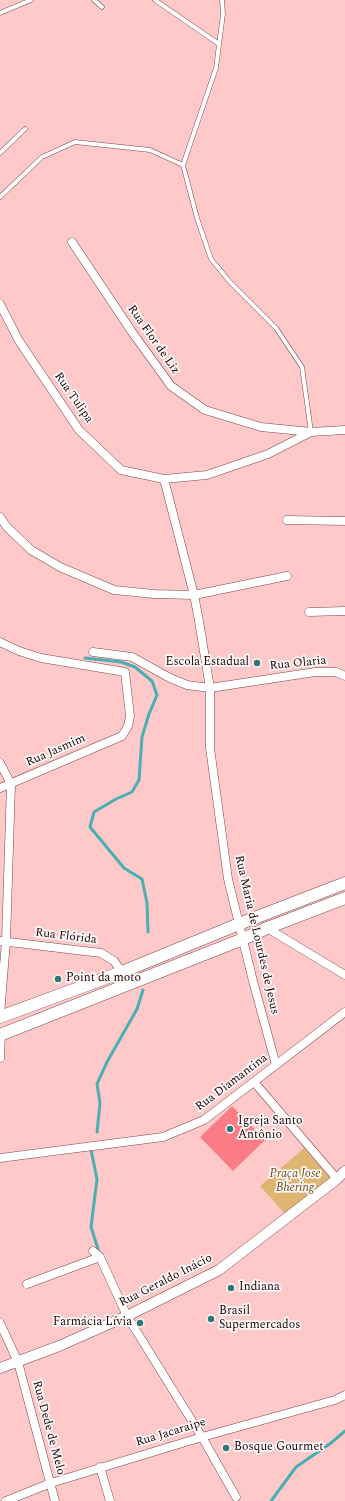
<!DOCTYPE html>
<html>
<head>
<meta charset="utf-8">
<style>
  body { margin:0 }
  canvas { display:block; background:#ffc9ca }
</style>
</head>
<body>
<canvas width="345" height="1501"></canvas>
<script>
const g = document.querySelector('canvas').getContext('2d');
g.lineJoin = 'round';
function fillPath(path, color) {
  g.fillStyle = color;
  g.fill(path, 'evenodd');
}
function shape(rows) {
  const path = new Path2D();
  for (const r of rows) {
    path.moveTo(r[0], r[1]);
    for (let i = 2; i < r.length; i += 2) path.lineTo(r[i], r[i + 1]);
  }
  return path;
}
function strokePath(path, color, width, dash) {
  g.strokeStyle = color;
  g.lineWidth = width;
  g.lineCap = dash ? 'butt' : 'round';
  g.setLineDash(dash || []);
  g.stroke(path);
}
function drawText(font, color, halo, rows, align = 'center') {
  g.font = font + ' Spectral,serif';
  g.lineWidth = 3.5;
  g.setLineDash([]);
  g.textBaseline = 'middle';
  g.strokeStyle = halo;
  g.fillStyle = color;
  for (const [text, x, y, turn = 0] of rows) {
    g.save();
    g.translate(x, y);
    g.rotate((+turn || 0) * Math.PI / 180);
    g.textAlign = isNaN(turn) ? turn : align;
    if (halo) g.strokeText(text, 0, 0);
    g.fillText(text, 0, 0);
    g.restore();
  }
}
fillPath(shape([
  [304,1148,331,1179,286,1215,260,1186]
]), '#e0b572');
strokePath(shape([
  [85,658,121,662,135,667,152,681,157,695,149,714,142,737,139,780,132,792,116,799,94,812,90,827,124,868,142,879,147,903,148,932],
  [97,1132,100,1103,97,1084,107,1062,137,1009,143,990],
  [91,1150,97,1179,91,1227,98,1249],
  [271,1501,296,1467,331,1443,345,1431]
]), '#4aafb1', 3);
fillPath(shape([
  [232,1106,265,1140,233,1171,200,1137]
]), '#fb7c85');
const service = shape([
  [94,0,102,7],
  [155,0,219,44],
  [222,0,223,14,216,68,183,165,197,218,211,259,230,282,276,328,302,367,311,432],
  [0,13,31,0],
  [0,153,25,129],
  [0,197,42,157,75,142,150,150,183,165]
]);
const minor = shape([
  [72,242,132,332,171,386,205,410,261,427,311,432,345,430],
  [0,304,19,341,79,430,121,470,164,479,207,475,268,454,311,432],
  [164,479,194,595,199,621,210,688,210,748,228,879,253,981,276,1065],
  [0,517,7,527,31,550,60,567,114,590,154,594,194,595,287,576],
  [287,520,345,521],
  [309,612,345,611],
  [0,642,19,651,41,658,125,672,130,716,128,726,122,736,0,788],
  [93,652,132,657,170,678,187,685,210,688,315,672,336,672,345,676],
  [0,763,11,784,6,941,0,1015],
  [267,928,345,975],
  [0,941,101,953,114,961,122,972],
  [0,1058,1,1034],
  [254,1082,337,1179],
  [0,1158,163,1137,204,1120,345,1012],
  [93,1251,100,1257,127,1316,202,1437,236,1497],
  [27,1284,100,1257],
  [0,1323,18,1362,55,1501],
  [100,1467,110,1501],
  [6,1501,51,1483,202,1437,335,1400,345,1395]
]);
const tertiary = shape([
  [0,1368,59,1346,127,1316,219,1270,337,1179,345,1171]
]);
const secondary = shape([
  [0,1017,122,972,239,924,345,883],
  [0,1035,243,939,267,928,345,898]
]);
strokePath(service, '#7c4548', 5);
strokePath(minor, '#7c4548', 9);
strokePath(tertiary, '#7c4548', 11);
strokePath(secondary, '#7c4548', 13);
strokePath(service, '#fff', 4);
strokePath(minor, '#fff', 8);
strokePath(tertiary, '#fff', 10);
strokePath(secondary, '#fff', 12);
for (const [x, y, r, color] of [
  [257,663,4,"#2f787a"],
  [58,979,4,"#2f787a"],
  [230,1129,4,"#2f787a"],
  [231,1288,4,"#2f787a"],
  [211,1319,4,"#2f787a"],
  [140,1323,4,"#2f787a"],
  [226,1448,4,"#2f787a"]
]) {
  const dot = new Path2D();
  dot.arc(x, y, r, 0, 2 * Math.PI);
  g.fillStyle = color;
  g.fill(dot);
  strokePath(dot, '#fff8f8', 1.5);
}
drawText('12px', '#190506', '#fff8f8', [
  ["Rua Flor de Liz",153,340,55],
  ["Rua Tulipa",73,398,55],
  ["Rua Olaria",298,664,-6],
  ["Rua Jasmim",56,751,-24],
  ["Rua Maria de Lourdes de Jesus",256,935,77],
  ["Rua Flórida",66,937,7],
  ["Rua Diamantina",232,1083,-37],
  ["Rua Geraldo Inácio",166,1281,-27],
  ["Rua Dede de Melo",48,1428,75],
  ["Rua Jacaraipe",171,1433,-17]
]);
drawText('12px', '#190506', '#fff8f8', [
  ["Escola Estadual",249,663,"right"],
  ["Point da moto",66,979],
  ["Igreja Santo",238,1122],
  ["Antônio",238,1136],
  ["Indiana",239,1288],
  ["Brasil",219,1312],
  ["Supermercados",219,1326],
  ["Farmácia Lívia",132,1323,"right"],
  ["Bosque Gourmet",234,1448]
], 'left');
drawText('italic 12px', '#6a4e1f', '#fff8f8', [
  ["Praça Jose",295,1175],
  ["Bhering",295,1189]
]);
</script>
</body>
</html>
